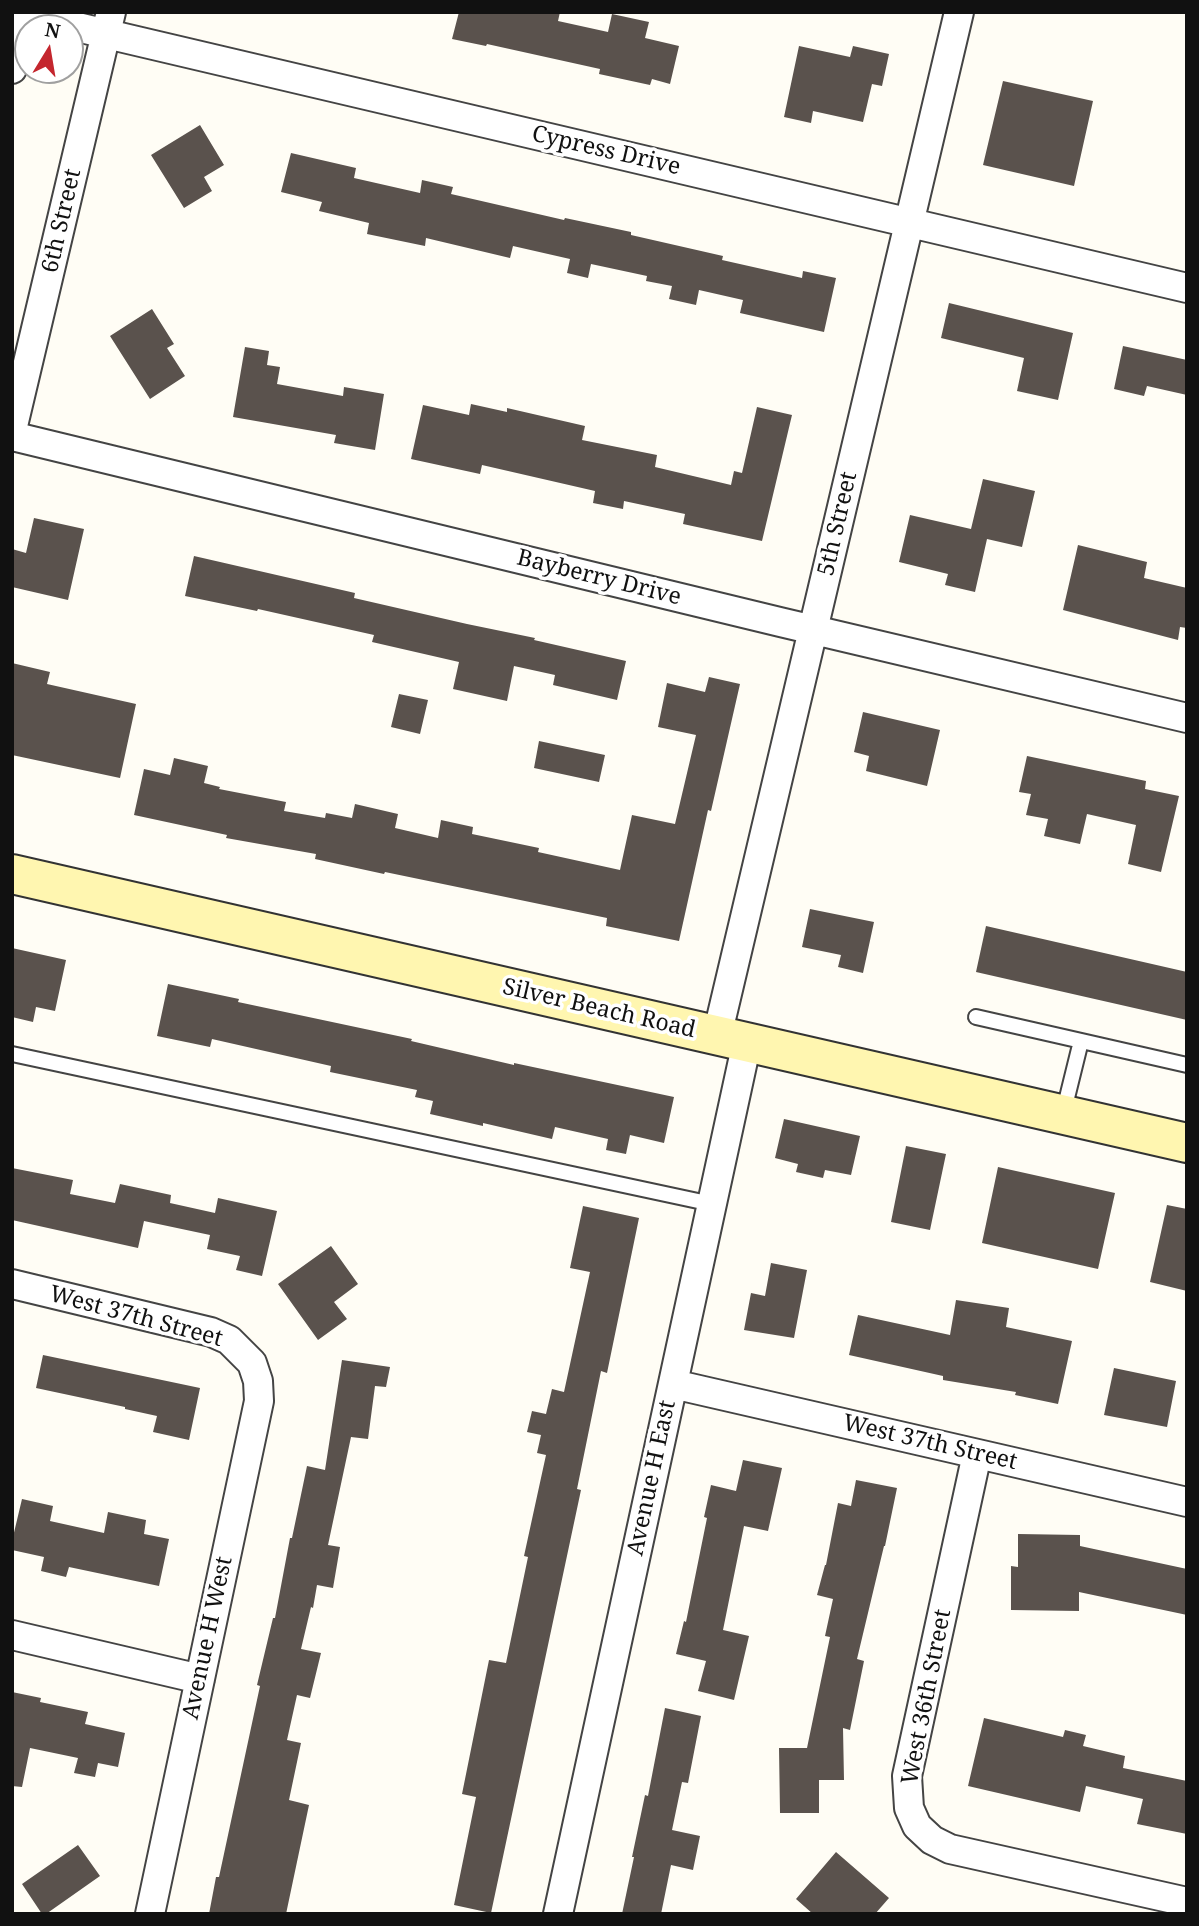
<!DOCTYPE html>
<html>
<head>
<meta charset="utf-8">
<style>
  body { margin:0 }
  #map { position:relative; width:1199px; height:1926px; overflow:hidden; background:#fffdf5; font-family:"Noto Serif",serif }
  canvas { display:block }
  .frame { position:absolute; inset:0; border:14px solid #111; pointer-events:none }
  .north { position:absolute; left:14px; top:14px; width:70px; height:70px; box-sizing:border-box; background:#fff; border:2px solid #a0a0a0; border-radius:50%; rotate:11deg; font-size:19px; font-weight:700; line-height:28px; text-align:center; color:#111 }
  .north::after { content:''; display:block; margin:auto; width:24px; height:32px; background:#c4262e; clip-path:polygon(50% 0,100% 100%,50% 72%,0 100%) }
</style>
</head>
<body>
<div id="map">
<canvas width="1199" height="1926"></canvas>
<div class="frame"></div>
<div class="north">N</div>
</div>
<script>
const g = document.querySelector('canvas').getContext('2d');
g.lineJoin = 'round';
function fillPath(path, color) {
  g.fillStyle = color;
  g.fill(path, 'evenodd');
}
function shape(rows) {
  const path = new Path2D();
  for (const r of rows) {
    path.moveTo(r[0], r[1]);
    for (let i = 2; i < r.length; i += 2) path.lineTo(r[i], r[i + 1]);
  }
  return path;
}
function strokePath(path, color, width, dash) {
  g.strokeStyle = color;
  g.lineWidth = width;
  g.lineCap = dash ? 'butt' : 'round';
  g.setLineDash(dash || []);
  g.stroke(path);
}
function drawText(font, color, halo, rows, align = 'center') {
  g.font = font + ' "Noto Serif",serif';
  g.lineWidth = 7;
  g.setLineDash([]);
  g.textBaseline = 'middle';
  g.strokeStyle = halo;
  g.fillStyle = color;
  for (const [text, x, y, turn = 0] of rows) {
    g.save();
    g.translate(x, y);
    g.rotate((+turn || 0) * Math.PI / 180);
    g.textAlign = isNaN(turn) ? turn : align;
    if (halo) g.strokeText(text, 0, 0);
    g.fillText(text, 0, 0);
    g.restore();
  }
}
fillPath(shape([
  [459,12,560,12,558,21,608,32,612,14,649,22,645,38,679,46,670,84,652,79,650,85,599,74,600,69,487,44,486,46,452,39],
  [799,46,850,57,853,46,889,54,882,86,872,84,863,122,813,111,811,123,784,117],
  [1003,81,1093,101,1074,186,983,165],
  [200,125,224,165,204,177,212,191,184,208,151,155],
  [291,153,356,168,354,178,420,193,422,180,453,187,451,194,564,220,565,218,631,232,631,235,723,256,722,260,802,278,803,271,836,278,824,332,740,313,743,300,699,290,696,305,669,299,672,286,646,281,647,276,591,264,588,278,567,273,570,259,513,246,510,258,426,238,425,246,367,234,369,223,319,211,322,202,281,192],
  [949,303,1073,333,1058,400,1017,391,1024,358,941,338],
  [152,309,174,344,167,348,185,376,150,399,110,336],
  [1123,346,1187,360,1187,395,1147,386,1144,396,1114,389],
  [245,347,269,351,267,365,280,367,277,384,343,396,344,387,384,394,375,450,334,443,336,435,233,417],
  [471,404,507,412,507,408,585,426,582,440,657,455,655,467,731,485,734,471,742,473,757,407,792,415,762,541,683,524,685,514,624,501,623,509,593,503,595,491,482,465,480,474,411,459,423,405,469,415],
  [983,479,1035,491,1022,547,987,539,975,592,945,585,948,574,899,562,910,515,971,529],
  [34,518,84,529,68,600,12,587,12,549,26,553],
  [1078,545,1147,562,1144,578,1187,588,1187,628,1180,627,1178,640,1063,610],
  [194,556,355,593,354,598,467,624,535,638,534,640,626,661,617,700,553,685,555,675,514,666,507,701,453,689,459,662,372,642,374,635,258,609,257,611,185,596],
  [12,663,50,672,47,684,136,704,120,778,12,755],
  [709,677,740,684,711,811,708,810,679,941,606,926,607,918,385,872,384,874,315,859,316,854,226,838,227,835,134,815,144,769,170,775,174,758,208,766,204,783,220,787,219,789,286,802,284,811,325,818,326,813,352,818,355,804,398,814,395,828,438,838,441,820,473,827,472,834,539,848,538,852,620,870,632,815,675,824,696,735,658,727,667,683,705,692],
  [399,694,428,700,420,734,391,727],
  [863,712,940,730,927,786,866,771,869,756,854,752],
  [539,741,605,755,599,782,534,768],
  [1027,756,1146,781,1145,789,1179,796,1161,872,1128,864,1136,825,1087,814,1080,844,1044,836,1048,819,1026,815,1031,794,1019,792],
  [810,909,874,922,863,973,838,967,841,955,802,947],
  [986,926,1187,972,1187,1020,976,972],
  [12,948,66,960,55,1011,36,1007,33,1022,12,1017],
  [168,984,239,999,238,1002,412,1039,411,1041,514,1065,514,1063,674,1097,664,1143,630,1135,626,1154,606,1150,608,1139,555,1127,552,1139,483,1123,483,1126,430,1114,433,1101,415,1097,417,1090,330,1072,331,1066,212,1039,210,1047,157,1036],
  [784,1119,860,1136,851,1175,825,1170,823,1178,796,1172,798,1164,775,1158],
  [906,1146,946,1154,930,1230,891,1222],
  [998,1167,1115,1193,1098,1269,982,1243],
  [12,1168,73,1180,70,1194,115,1203,120,1184,171,1195,170,1203,215,1213,218,1198,277,1211,262,1276,236,1270,240,1256,207,1249,210,1235,144,1221,138,1248,12,1220],
  [1167,1205,1187,1209,1187,1291,1150,1282],
  [583,1206,639,1218,607,1373,601,1371,577,1489,581,1490,491,1913,454,1905,476,1797,462,1794,489,1660,506,1663,528,1557,524,1556,546,1455,537,1453,541,1435,527,1432,532,1411,546,1414,552,1389,564,1392,590,1272,570,1268],
  [331,1246,358,1284,334,1302,347,1319,318,1340,278,1284],
  [771,1263,807,1270,794,1338,744,1330,751,1293,765,1296],
  [956,1300,1009,1308,1006,1327,1072,1341,1058,1404,1015,1395,1016,1392,943,1380,943,1376,849,1355,858,1315,950,1335],
  [43,1355,200,1388,189,1440,153,1432,157,1416,125,1409,125,1407,36,1388],
  [342,1360,390,1367,386,1387,375,1386,368,1439,351,1437,328,1545,340,1547,333,1588,317,1585,313,1608,311,1607,301,1649,321,1653,310,1698,297,1695,287,1740,301,1743,289,1800,309,1805,286,1914,209,1914,216,1877,219,1877,260,1686,257,1685,273,1618,275,1618,290,1538,292,1538,307,1466,325,1470],
  [1114,1368,1176,1381,1167,1427,1104,1415],
  [743,1460,782,1468,768,1531,744,1526,723,1630,749,1636,734,1700,698,1691,706,1661,676,1654,684,1621,686,1622,707,1518,704,1517,711,1485,736,1491],
  [856,1480,897,1488,885,1546,884,1546,857,1659,864,1661,850,1730,843,1728,844,1780,819,1780,819,1813,780,1813,779,1748,807,1748,830,1637,825,1636,833,1599,817,1595,825,1565,826,1565,838,1503,851,1506],
  [22,1499,53,1506,50,1521,104,1533,108,1512,146,1520,144,1534,169,1539,159,1586,69,1567,66,1577,41,1571,44,1557,12,1550,12,1541],
  [1018,1534,1080,1535,1080,1546,1187,1569,1187,1615,1079,1592,1079,1611,1011,1610,1011,1566,1018,1567],
  [12,1692,41,1698,40,1702,88,1712,85,1724,125,1733,118,1767,98,1763,95,1777,74,1773,78,1758,30,1748,22,1787,12,1786],
  [665,1708,701,1716,688,1783,682,1782,672,1830,700,1836,693,1870,671,1865,661,1914,622,1914,634,1857,632,1857,645,1795,648,1796],
  [984,1718,1063,1737,1065,1730,1086,1735,1083,1746,1125,1756,1123,1768,1187,1781,1187,1834,1137,1824,1143,1799,1086,1786,1080,1812,968,1786],
  [78,1845,100,1876,46,1914,42,1914,22,1884],
  [836,1852,889,1898,875,1914,813,1914,796,1899]
]), '#5a524d');
const lane = shape([
  [976,1017,1187,1065],
  [12,1054,712,1204],
  [1063,1114,1081,1041]
]);
const street = shape([
  [26,15,1187,288],
  [12,69,27,12],
  [12,430,111,12],
  [12,436,780,622,1187,718],
  [717,1036,959,12],
  [12,1284,211,1332,229,1340,252,1363,258,1381,259,1401,150,1914],
  [673,1384,1187,1502],
  [977,1454,907,1776,909,1808,917,1826,932,1840,950,1849,1187,1902],
  [12,1635,200,1679],
  [558,1914,747,1042]
]);
const secondary = shape([
  [12,874,1187,1143]
]);
strokePath(lane, '#444', 18);
strokePath(street, '#444', 32);
strokePath(secondary, '#333', 42);
strokePath(lane, '#fff', 14);
strokePath(street, '#fff', 28);
strokePath(secondary, '#fff6b0', 38);
drawText('23px', '#111', '#fff', [
  ["Cypress Drive",606,151,13],
  ["6th Street",62,221,-77],
  ["5th Street",838,524,-77],
  ["Bayberry Drive",599,578,14],
  ["Silver Beach Road",599,1009,13],
  ["West 37th Street",136,1317,15],
  ["West 37th Street",930,1443,13],
  ["Avenue H East",652,1478,-78],
  ["Avenue H West",208,1638,-78],
  ["West 36th Street",927,1697,-79]
]);
</script>
</body>
</html>
